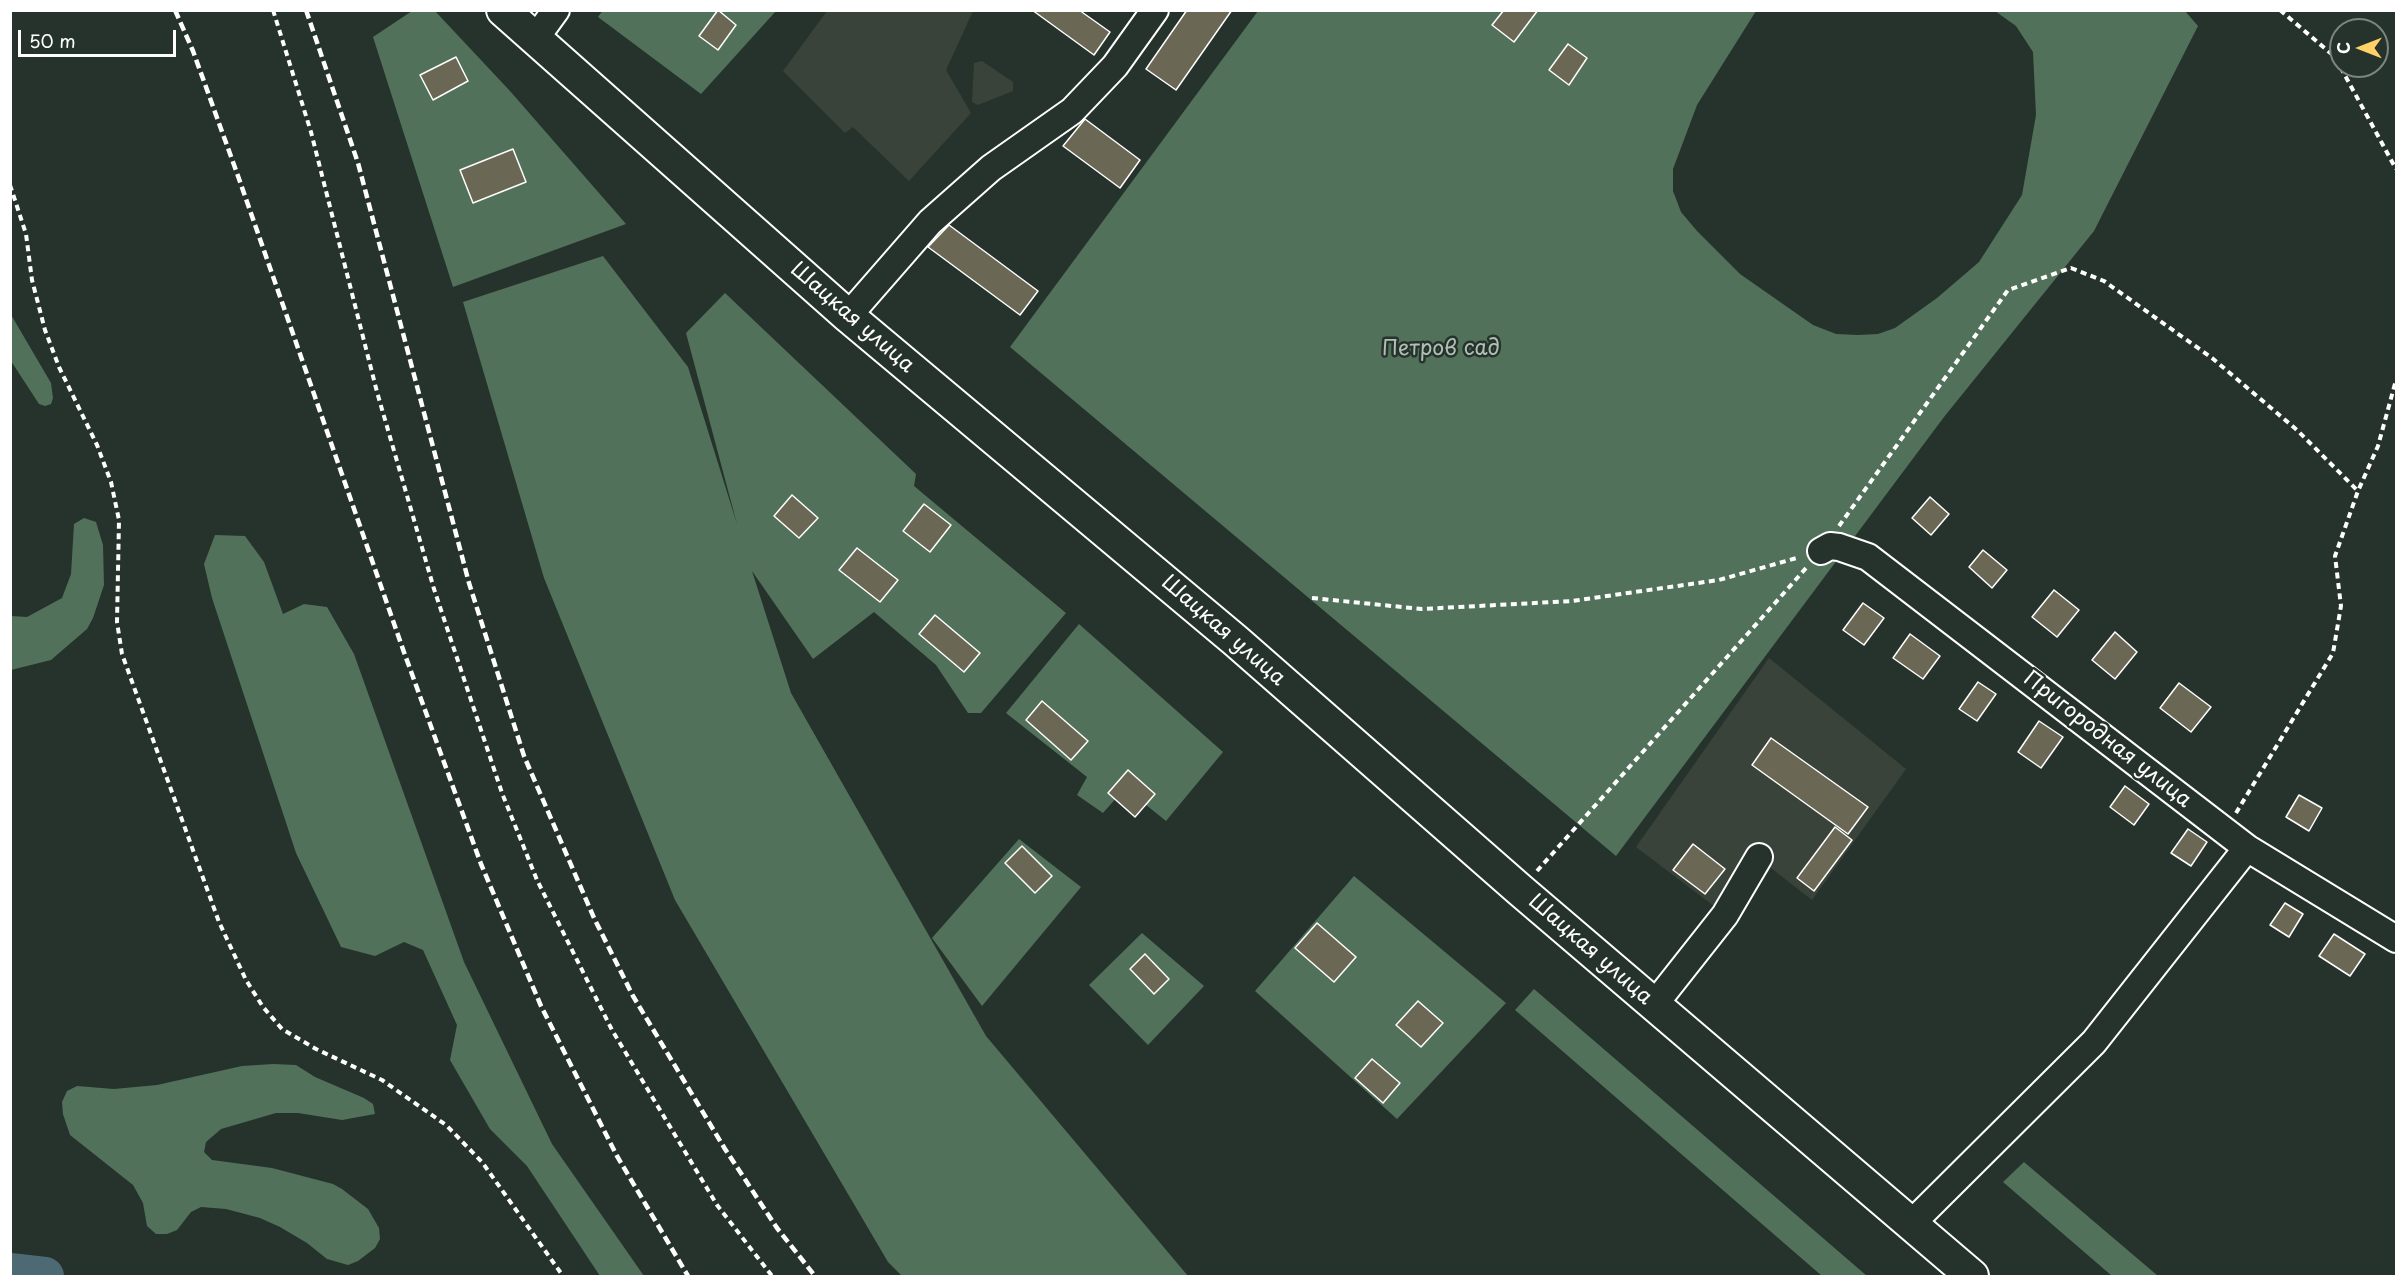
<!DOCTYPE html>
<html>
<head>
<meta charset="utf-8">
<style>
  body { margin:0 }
  #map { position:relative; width:2407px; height:1287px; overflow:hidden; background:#26332d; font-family:"Playpen Sans",sans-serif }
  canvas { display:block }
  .frame { position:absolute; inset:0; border:12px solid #fff; pointer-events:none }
  .north { position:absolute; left:2329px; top:18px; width:60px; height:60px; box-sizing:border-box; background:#26332d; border:2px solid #7d8581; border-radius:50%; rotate:270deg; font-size:16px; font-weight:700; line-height:24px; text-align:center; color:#fff }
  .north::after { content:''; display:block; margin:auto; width:21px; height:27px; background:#ffd166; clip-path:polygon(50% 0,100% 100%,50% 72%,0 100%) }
  .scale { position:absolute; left:18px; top:30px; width:158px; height:27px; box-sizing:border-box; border:3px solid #fff; border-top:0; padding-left:8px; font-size:18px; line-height:21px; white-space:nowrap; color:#fff; -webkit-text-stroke:4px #26332d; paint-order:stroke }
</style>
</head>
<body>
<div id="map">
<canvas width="2407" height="1287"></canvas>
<div class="frame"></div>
<div class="north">С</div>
<div class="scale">50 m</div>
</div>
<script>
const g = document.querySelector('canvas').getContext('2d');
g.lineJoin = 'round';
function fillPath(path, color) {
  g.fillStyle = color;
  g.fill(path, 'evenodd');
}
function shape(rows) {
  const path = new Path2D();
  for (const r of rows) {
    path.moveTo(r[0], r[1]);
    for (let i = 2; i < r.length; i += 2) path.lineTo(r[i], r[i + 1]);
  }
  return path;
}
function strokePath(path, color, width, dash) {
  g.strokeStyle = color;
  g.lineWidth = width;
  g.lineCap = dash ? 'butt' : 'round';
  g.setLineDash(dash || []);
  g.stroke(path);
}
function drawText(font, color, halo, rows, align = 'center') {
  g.font = font + ' "Playpen Sans",sans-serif';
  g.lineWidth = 5;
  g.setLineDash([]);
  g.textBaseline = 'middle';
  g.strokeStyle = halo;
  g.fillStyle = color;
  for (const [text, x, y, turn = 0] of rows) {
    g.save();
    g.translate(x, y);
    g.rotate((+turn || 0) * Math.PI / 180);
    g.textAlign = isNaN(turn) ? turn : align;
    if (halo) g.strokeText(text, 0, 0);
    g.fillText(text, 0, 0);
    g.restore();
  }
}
fillPath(shape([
  [827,11,973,11,946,70,971,113,909,181,853,127,845,133,783,71],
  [982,61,1013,82,1013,91,978,105,972,102,974,63],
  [1769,658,1906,769,1812,900,1771,868,1735,922,1636,847]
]), '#3a4339');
fillPath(shape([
  [603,10,776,11,701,94,598,17],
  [412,11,435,11,510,91,626,224,453,287,373,37],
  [1258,11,1756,11,1697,105,1673,169,1673,191,1681,212,1697,231,1740,274,1813,325,1836,334,1858,335,1878,334,1895,328,1937,298,1979,262,2022,195,2036,115,2033,52,2016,26,1995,11,2185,11,2198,26,2094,231,1944,417,1616,856,1010,347],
  [603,256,688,367,737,524,686,333,725,293,916,474,914,486,1066,613,981,713,968,713,936,665,874,612,813,659,752,571,791,693,986,1036,1188,1276,902,1276,888,1262,675,900,544,578,463,302],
  [10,313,51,383,53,398,51,404,45,406,39,404,11,361],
  [84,518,96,522,103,545,104,585,93,618,87,629,51,660,11,670,11,616,27,617,62,598,71,574,74,524],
  [215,535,245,536,264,562,283,614,304,604,327,607,354,654,464,962,552,1144,644,1276,600,1276,527,1166,490,1129,450,1060,457,1025,423,950,404,942,375,956,341,947,296,853,212,598,204,564],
  [1079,624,1223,752,1166,821,1125,788,1103,813,1077,795,1087,777,1006,713],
  [1019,839,1081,887,982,1006,932,938],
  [1354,876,1506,1003,1397,1119,1255,991],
  [1142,933,1204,986,1148,1045,1089,985],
  [1534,989,1867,1276,1822,1276,1515,1010],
  [273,1064,296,1065,315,1077,364,1098,373,1104,375,1114,342,1120,298,1113,276,1113,221,1129,206,1142,204,1152,212,1160,272,1168,333,1184,342,1189,368,1209,379,1228,380,1239,375,1248,358,1261,348,1265,327,1259,307,1243,280,1227,260,1218,226,1209,201,1207,191,1212,177,1230,167,1234,156,1234,147,1226,143,1203,133,1185,70,1135,63,1114,62,1102,67,1091,77,1086,114,1089,157,1085,242,1066],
  [2024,1162,2158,1276,2112,1276,2003,1182]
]), '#51715a');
strokePath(shape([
  [10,1272,45,1276]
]), '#4d6a74', 38);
const building = shape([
  [718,10,736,25,718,50,699,36,718,10],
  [1032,10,1079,10,1110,32,1094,55,1032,10],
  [1187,10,1232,10,1176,90,1146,69,1187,10],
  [1504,10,1538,10,1514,42,1492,25,1504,10],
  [1568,44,1587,58,1569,85,1549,70,1568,44],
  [456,57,468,81,433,100,420,75,456,57],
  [1085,119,1140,160,1120,188,1063,146,1085,119],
  [513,149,526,182,473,203,460,170,513,149],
  [949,225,1038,291,1020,315,928,247,949,225],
  [792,495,818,518,799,538,774,516,792,495],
  [1930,497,1949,514,1931,535,1912,518,1930,497],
  [924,504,951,525,930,552,903,531,924,504],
  [857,548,898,580,880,602,839,570,857,548],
  [1983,550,2007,570,1992,588,1969,567,1983,550],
  [2054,590,2079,610,2057,637,2032,617,2054,590],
  [1863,603,1884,618,1864,645,1843,630,1863,603],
  [935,615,980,653,964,672,919,634,935,615],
  [2115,632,2137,652,2115,679,2092,660,2115,632],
  [1910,634,1940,656,1923,679,1893,658,1910,634],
  [1978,682,1996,694,1977,721,1959,709,1978,682],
  [2179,683,2211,707,2191,732,2160,708,2179,683],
  [1042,701,1088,741,1071,760,1026,720,1042,701],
  [2039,721,2063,737,2041,768,2018,752,2039,721],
  [1771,738,1868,807,1848,834,1752,765,1771,738],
  [1128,770,1155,794,1135,817,1108,793,1128,770],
  [2125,786,2149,804,2134,825,2110,807,2125,786],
  [2299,795,2322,808,2309,831,2286,817,2299,795],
  [1835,827,1852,840,1814,891,1797,878,1835,827],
  [2188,829,2207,842,2191,866,2171,853,2188,829],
  [1693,844,1725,869,1705,894,1673,870,1693,844],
  [1022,846,1052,876,1035,893,1005,863,1022,846],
  [2285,903,2303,914,2289,937,2270,925,2285,903],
  [1317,923,1356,957,1334,982,1295,948,1317,923],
  [2334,934,2365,954,2350,976,2319,956,2334,934],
  [1145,954,1169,979,1154,994,1130,969,1145,954],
  [1418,1001,1443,1023,1421,1047,1396,1025,1418,1001],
  [1372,1059,1400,1083,1383,1103,1355,1078,1372,1059]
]);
fillPath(building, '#6a6854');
strokePath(building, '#fff', 1.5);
const minor = shape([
  [535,39,556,10],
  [848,316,930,222,991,168,1072,111,1115,66,1155,10],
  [1821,551,1830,546,1839,547,1868,557,2247,848,2396,939],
  [1654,1005,1725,915,1759,857],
  [1911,1224,2094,1042,2247,848]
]);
const major = shape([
  [503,10,848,316,1236,641,1520,890,1972,1276]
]);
strokePath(minor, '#fff', 30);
strokePath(major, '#fff', 36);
strokePath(shape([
  [273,10,311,132,377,392,434,589,502,793,537,880,612,1030,717,1205,772,1276],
  [2280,10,2335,57,2396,169],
  [10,185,26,234,32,280,45,330,59,367,97,445,111,482,119,520,117,622,122,654,219,922,246,980,263,1007,282,1029,316,1049,382,1080,446,1125,482,1162,563,1276],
  [1839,526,2008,290,2071,268,2104,281,2212,358,2297,430,2358,491],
  [1312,598,1422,609,1572,601,1719,580,1800,557],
  [2236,813,2333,653,2341,606,2335,556,2358,491,2378,446,2396,380],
  [1537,871,1807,567]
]), '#fff', 4, [6, 4.5]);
strokePath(minor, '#26332d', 26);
strokePath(major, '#26332d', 32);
strokePath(shape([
  [175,10,193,51,238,176,405,655,481,864,541,1006,617,1156,688,1276],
  [306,10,358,163,469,583,524,756,594,918,633,996,725,1149,777,1228,815,1276]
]), '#fff', 4.5, [9, 4.5]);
drawText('21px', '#fff', '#26332d', [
  ["Шацкая улица",852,318,41],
  ["Шацкая улица",1223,631,41],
  ["Пригородная улица",2107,740,38],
  ["Шацкая улица",1590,950,41]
]);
drawText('21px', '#b1bfb5', '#26332d', [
  ["Петров сад",1441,349]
]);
</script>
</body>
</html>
